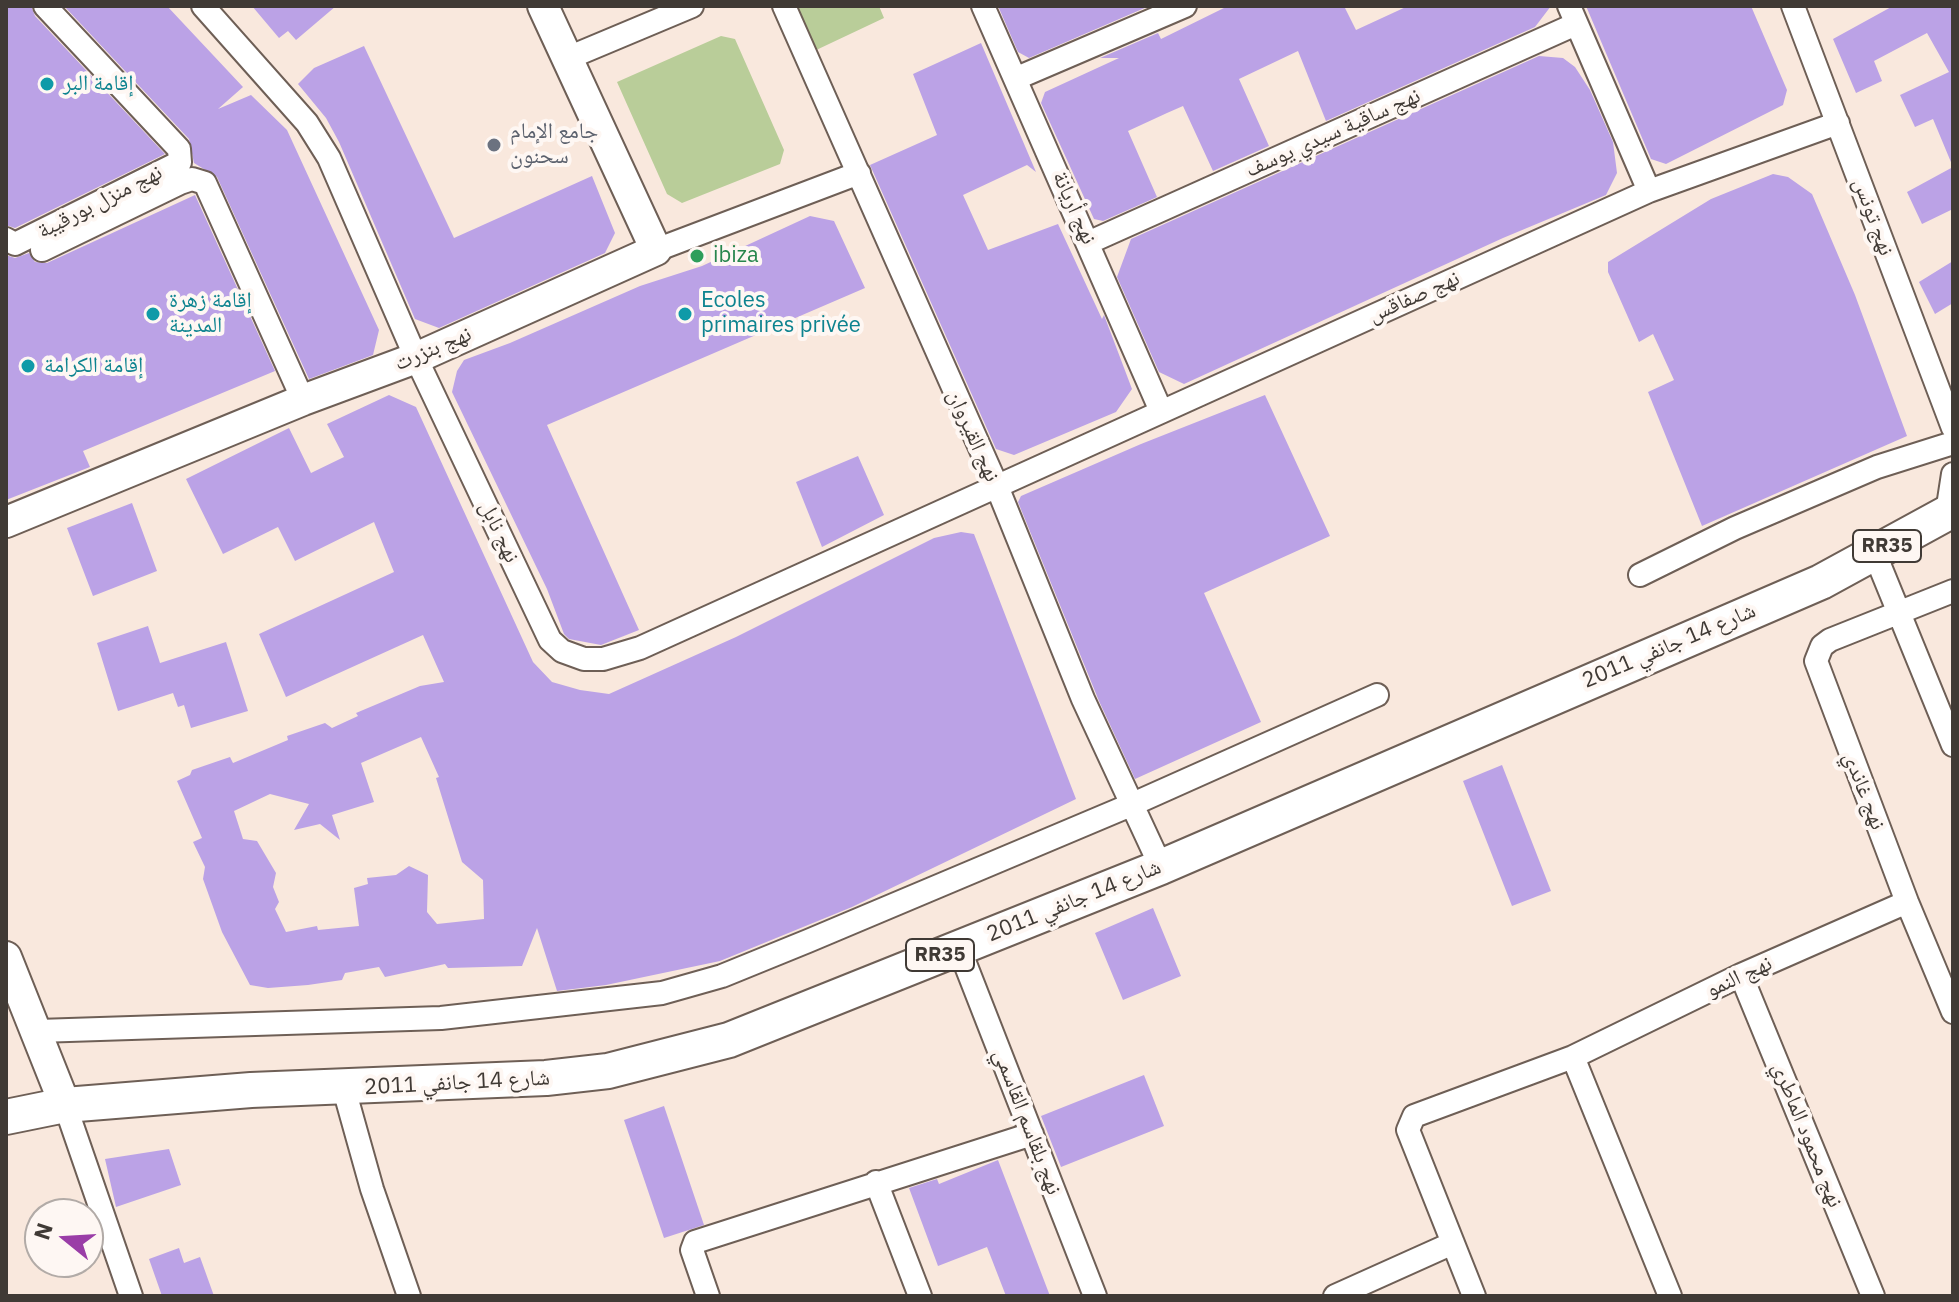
<!DOCTYPE html>
<html>
<head>
<meta charset="utf-8">
<style>
  body { margin:0 }
  #map { position:relative; width:1959px; height:1302px; overflow:hidden; background:#f9e8dd; font-family:"IBM Plex Sans",sans-serif }
  canvas { display:block }
  .frame { position:absolute; inset:0; border:8px solid #403a35; pointer-events:none }
  .north { position:absolute; left:24px; top:1198px; width:80px; height:80px; box-sizing:border-box; background:#fef7f3; border:2px solid #b2aba7; border-radius:50%; rotate:288deg; font-size:22px; font-weight:700; line-height:32px; text-align:center; color:#403a35 }
  .north::after { content:''; display:block; margin:auto; width:28px; height:36px; background:#9a3da7; clip-path:polygon(50% 0,100% 100%,50% 72%,0 100%) }
</style>
</head>
<body>
<div id="map">
<canvas width="1959" height="1302"></canvas>
<div class="frame"></div>
<div class="north">N</div>
</div>
<script>
const g = document.querySelector('canvas').getContext('2d');
g.lineJoin = 'round';
function fillPath(path, color) {
  g.fillStyle = color;
  g.fill(path, 'evenodd');
}
function shape(rows) {
  const path = new Path2D();
  for (const r of rows) {
    path.moveTo(r[0], r[1]);
    for (let i = 2; i < r.length; i += 2) path.lineTo(r[i], r[i + 1]);
  }
  return path;
}
function strokePath(path, color, width, dash) {
  g.strokeStyle = color;
  g.lineWidth = width;
  g.lineCap = dash ? 'butt' : 'round';
  g.setLineDash(dash || []);
  g.stroke(path);
}
function drawText(font, color, halo, rows, align = 'center') {
  g.font = font + ' "IBM Plex Sans","Noto Naskh Arabic",sans-serif';
  g.lineWidth = 8;
  g.setLineDash([]);
  g.textBaseline = 'middle';
  g.strokeStyle = halo;
  g.fillStyle = color;
  for (const [text, x, y, turn = 0] of rows) {
    g.save();
    g.translate(x, y);
    g.rotate((+turn || 0) * Math.PI / 180);
    g.textAlign = isNaN(turn) ? turn : align;
    if (halo) g.strokeText(text, 0, 0);
    g.fillText(text, 0, 0);
    g.restore();
  }
}
fillPath(shape([
  [792,6,879,6,884,18,812,52],
  [721,36,735,39,784,150,780,164,682,203,667,194,617,82]
]), '#b9cd99');
fillPath(shape([
  [6,6,31,6,35,16,165,154,15,228,6,225],
  [64,6,167,6,243,87,218,109,251,95,287,130,379,330,373,355,309,379,217,177,194,163,189,139],
  [252,6,336,6,296,40,288,31,279,38],
  [998,6,1146,6,1147,7,1029,58,1018,52],
  [1228,6,1344,6,1356,30,1408,6,1551,6,1535,27,1326,121,1298,51,1239,79,1269,146,1213,171,1183,106,1167,113,1128,131,1157,197,1103,221,1094,219,1041,103,1045,92,1119,58,1100,58,1158,33,1161,39],
  [1586,6,1751,6,1787,90,1783,105,1666,164,1651,159],
  [1893,6,1953,6,1953,167,1933,119,1915,127,1900,95,1949,72,1927,33,1874,61,1882,81,1856,93,1833,39],
  [981,43,1036,172,1027,165,963,195,988,250,1058,224,1102,319,1104,315,1132,389,1116,412,1014,455,996,449,870,165,937,135,913,74],
  [364,46,454,238,592,176,615,233,605,253,439,328,415,319,339,142,326,118,298,84,314,68],
  [1539,56,1563,58,1575,67,1590,90,1613,142,1617,173,1606,195,1503,238,1184,384,1159,372,1117,277,1131,239],
  [1953,167,1953,209,1922,224,1907,192],
  [1773,174,1788,177,1812,194,1855,295,1907,436,1702,526,1648,392,1674,380,1653,334,1639,342,1608,272,1608,262,1711,199],
  [195,195,275,371,83,451,90,467,6,500,6,255,15,258,29,253,35,262,47,263],
  [810,216,834,221,865,288,547,425,639,630,601,645,569,639,564,634,547,589,452,392,457,371,464,360,510,343,640,286,702,266],
  [1953,261,1953,303,1935,314,1919,282],
  [389,395,416,407,533,662,552,682,580,690,609,694,736,637,934,538,961,532,974,534,1076,799,852,907,720,961,606,985,557,991,537,928,522,966,448,968,445,964,385,977,379,967,345,973,342,980,308,985,268,988,250,985,222,932,203,879,205,867,193,842,202,838,177,781,190,775,192,770,230,757,233,763,288,740,287,736,325,723,332,728,358,716,356,713,420,686,444,682,423,635,286,697,259,634,394,572,374,522,295,561,278,527,223,554,186,479,289,428,311,473,344,457,327,424],
  [421,737,439,777,436,778,462,862,483,880,484,919,437,924,427,912,428,875,409,866,396,875,367,878,368,884,354,888,359,926,318,930,317,926,286,932,275,909,279,902,273,887,276,873,257,841,243,839,234,811,270,794,309,804,294,830,320,824,340,840,332,815,374,802,361,763],
  [1265,395,1330,536,1204,593,1261,722,1135,779,1099,701,1018,502,1021,496,1141,444],
  [858,456,884,515,822,547,796,482],
  [132,503,157,571,93,596,67,528],
  [148,626,160,663,226,642,248,711,191,728,184,705,178,707,173,693,118,711,97,643],
  [1502,765,1551,891,1512,906,1463,781],
  [1153,908,1181,976,1123,1000,1095,933],
  [1144,1075,1164,1126,1061,1167,1041,1116],
  [664,1106,704,1225,664,1238,624,1120],
  [169,1149,181,1185,116,1207,105,1159],
  [998,1160,1050,1296,1006,1296,987,1247,938,1266,909,1188,937,1179,939,1184],
  [179,1248,184,1263,200,1257,214,1296,162,1296,149,1259]
]), '#bba2e6');
const street = shape([
  [203,6,307,123,329,158,416,358,550,640,562,651,584,659,603,659,640,648,1649,191,1838,123],
  [784,6,996,484,1083,699,1161,867],
  [983,6,1161,411],
  [1569,6,1649,191],
  [1793,6,1953,428],
  [568,58,692,6],
  [1017,78,1185,6],
  [6,239,15,244,180,162,179,149,45,6],
  [1090,242,1576,24],
  [42,250,180,183,192,179,205,183,303,400],
  [656,250,859,173],
  [1947,513,1953,474],
  [1879,564,1953,745],
  [1640,575,1735,528,1877,467,1953,443],
  [1953,591,1830,640,1822,646,1816,661,1907,902,1953,1012],
  [959,948,1095,1296],
  [1741,975,1873,1296],
  [38,1031,441,1018,662,993,722,976,808,941,1133,804,1377,695],
  [1573,1057,1670,1296],
  [344,1089,372,1189,409,1296],
  [65,1105,131,1296],
  [876,1182,920,1296],
  [708,1296,692,1250,695,1242,1032,1134],
  [1335,1296,1453,1243],
  [1474,1296,1408,1130,1414,1116,1573,1057,1741,975,1907,902]
]);
const secondary = shape([
  [6,522,303,400,416,358,656,250,543,6],
  [6,957,65,1105]
]);
const primary = shape([
  [6,1117,65,1105,251,1090,546,1078,608,1071,729,1040,1161,867,1821,582,1953,510]
]);
strokePath(street, '#6e5f56', 26);
strokePath(secondary, '#6e5f56', 34);
strokePath(primary, '#6e5f56', 38);
strokePath(street, '#fff', 22);
strokePath(secondary, '#fff', 30);
strokePath(primary, '#fff', 34);
for (const [x, y, r, color] of [
  [47,84,8,"#0f9aa8"],
  [494,145,8,"#6b7280"],
  [697,256,8,"#2e9e5b"],
  [153,314,8,"#0f9aa8"],
  [685,314,8,"#0f9aa8"],
  [28,366,8,"#0f9aa8"]
]) {
  const dot = new Path2D();
  dot.arc(x, y, r, 0, 2 * Math.PI);
  g.fillStyle = color;
  g.fill(dot);
  strokePath(dot, '#fef7f3', 3);
}
for (const [x, y, w] of [
  [1887,546,68],
  [940,955,68]
]) {
  const box = new Path2D();
  box.roundRect(x - w / 2, y - 16, w, 32, 6);
  g.fillStyle = '#fef7f3';
  g.fill(box);
  strokePath(box, '#403a35', 2);
}
drawText('bold 20px', '#403a35', null, [
  ["RR35",1887,546],
  ["RR35",940,955]
]);
drawText('22px', '#0d838f', '#fef7f3', [
  ["إقامة البر",63,84],
  ["إقامة زهرة",169,301],
  ["المدينة",169,326],
  ["Ecoles",701,301],
  ["primaires privée",701,326],
  ["إقامة الكرامة",44,366]
], 'left');
drawText('22px', '#5b616d', '#fef7f3', [
  ["جامع الإمام",510,132],
  ["سحنون",510,157]
], 'left');
drawText('22px', '#403a35', '#fef7f3', [
  ["نهج ساقية سيدي يوسف",1333,133,-24],
  ["نهج منزل بورقيبة",100,202,-27],
  ["نهج أريانة",1074,208,66],
  ["نهج تونس",1873,217,70],
  ["نهج صفاقس",1414,297,-24],
  ["نهج بنزرت",433,349,-23],
  ["نهج القيروان",973,436,66],
  ["نهج نابل",499,532,65],
  ["شارع 14 جانفي 2011",1669,646,-23],
  ["نهج غاندي",1864,791,69],
  ["شارع 14 جانفي 2011",1074,901,-22],
  ["نهج النمو",1739,977,-25],
  ["شارع 14 جانفي 2011",457,1083,-3],
  ["نهج بلقاسم القاسمي",1027,1122,69],
  ["نهج محمود الماطري",1807,1135,68]
]);
drawText('22px', '#27864d', '#fef7f3', [
  ["ibiza",713,256]
], 'left');
</script>
</body>
</html>
